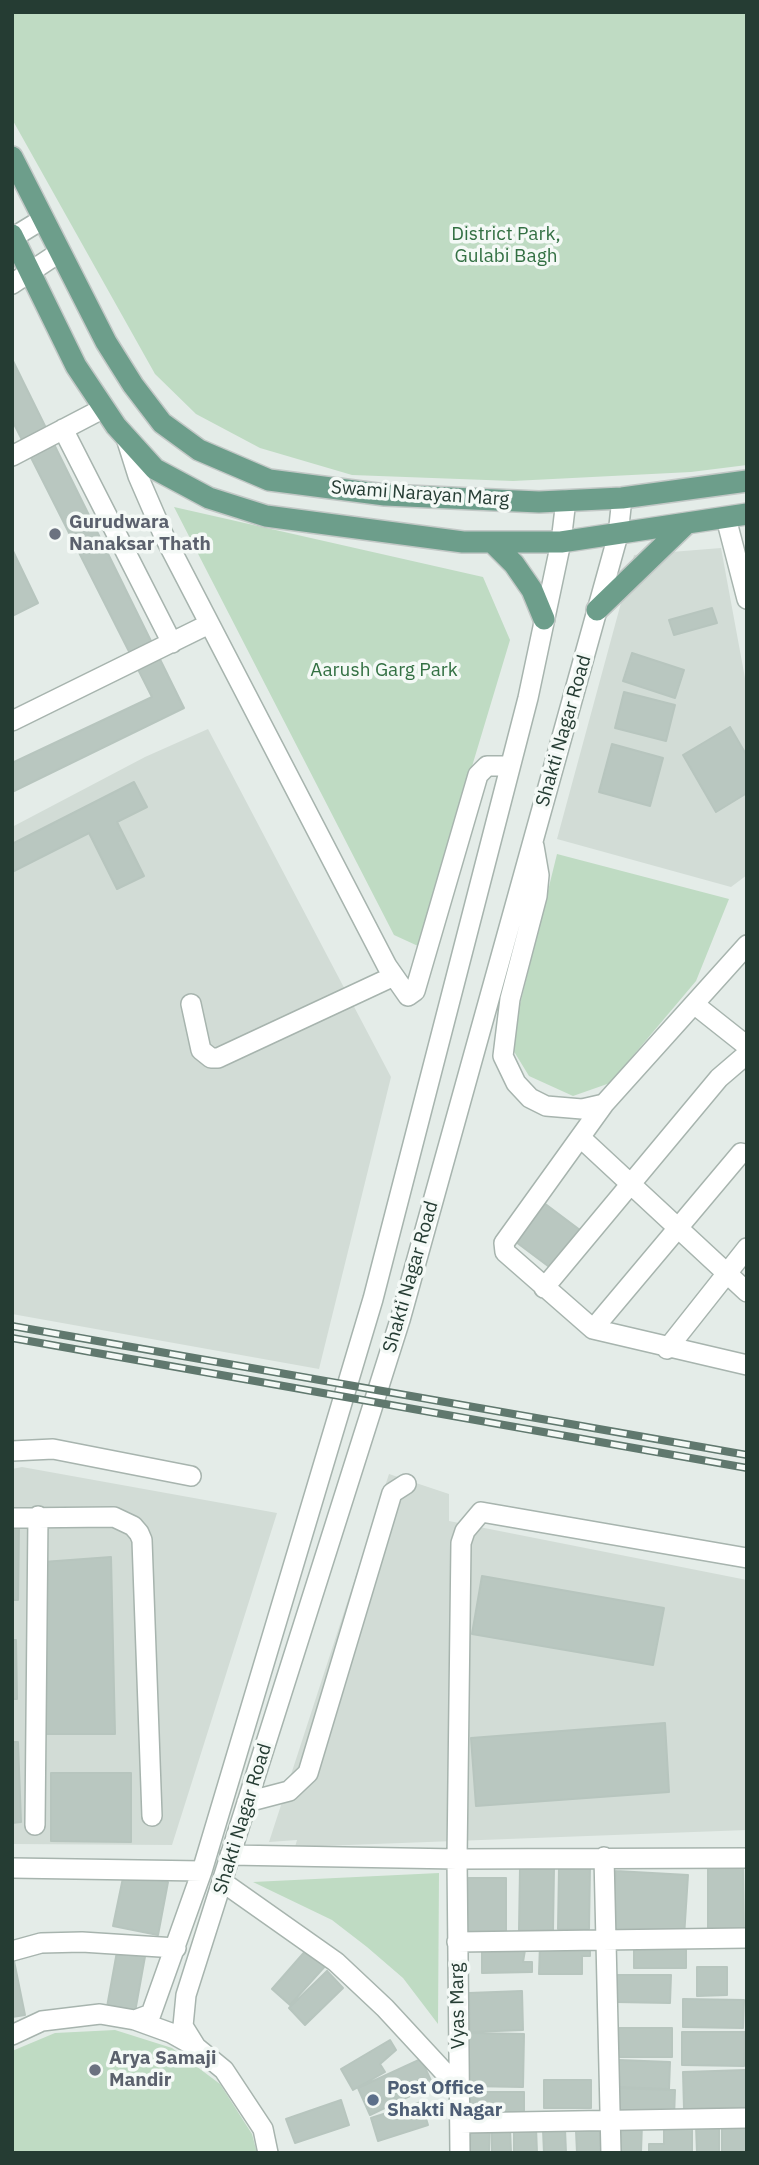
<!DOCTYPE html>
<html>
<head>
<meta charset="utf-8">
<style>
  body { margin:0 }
  #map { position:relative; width:759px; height:2165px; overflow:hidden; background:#e4ece8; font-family:"IBM Plex Sans",sans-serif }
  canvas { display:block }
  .frame { position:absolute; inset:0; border:14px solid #253c33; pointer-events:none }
</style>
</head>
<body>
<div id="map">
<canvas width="759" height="2165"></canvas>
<div class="frame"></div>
</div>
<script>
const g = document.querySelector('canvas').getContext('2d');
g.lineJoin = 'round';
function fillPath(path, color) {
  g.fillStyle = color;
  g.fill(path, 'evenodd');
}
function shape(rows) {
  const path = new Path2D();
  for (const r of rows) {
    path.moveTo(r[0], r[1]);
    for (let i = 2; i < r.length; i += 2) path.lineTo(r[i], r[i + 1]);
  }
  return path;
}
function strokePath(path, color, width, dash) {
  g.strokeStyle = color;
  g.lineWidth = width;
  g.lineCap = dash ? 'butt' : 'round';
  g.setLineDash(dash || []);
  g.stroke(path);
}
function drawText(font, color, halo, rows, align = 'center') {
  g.font = font + ' "IBM Plex Sans",sans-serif';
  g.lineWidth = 7;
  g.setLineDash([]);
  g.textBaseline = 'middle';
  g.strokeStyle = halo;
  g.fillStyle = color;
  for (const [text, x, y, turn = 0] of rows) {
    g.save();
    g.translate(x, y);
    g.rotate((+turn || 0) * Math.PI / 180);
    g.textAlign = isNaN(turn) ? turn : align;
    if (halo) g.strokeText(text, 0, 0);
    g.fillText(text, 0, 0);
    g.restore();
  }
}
fillPath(shape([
  [721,548,747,689,747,875,731,887,557,839,634,555],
  [208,729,391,1077,319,1369,12,1314,12,827,145,757],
  [22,1467,277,1513,172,1845,12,1844,12,1469],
  [389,1474,449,1494,449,1521,747,1580,747,1830,295,1847,297,1840,269,1842]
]), '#d2dcd6');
fillPath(shape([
  [12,12,747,12,747,465,691,472,513,481,352,475,260,448,196,414,155,374,12,119],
  [174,507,483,577,510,640,418,946,394,935],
  [557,854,729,899,696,981,610,1083,573,1096,529,1076,510,1045],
  [439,1873,438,2024,403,1978,367,1947,332,1920,253,1882],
  [115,2030,172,2048,220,2084,252,2134,257,2153,12,2153,12,2051,55,2033]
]), '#bfdbc3');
const building = shape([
  [12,359,184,708,12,792,12,763,152,697,12,420,12,359],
  [12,549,38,603,12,616,12,549],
  [712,608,717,623,674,635,669,620,712,608],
  [632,653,684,670,675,698,623,681,632,653],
  [624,692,675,705,666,741,615,728,624,692],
  [730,727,747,756,747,793,716,812,683,755,730,727],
  [612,744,663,758,650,806,599,792,612,744],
  [134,782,147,807,117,822,144,876,117,889,89,833,12,872,12,844,134,782],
  [540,1200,580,1230,552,1269,512,1239,540,1200],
  [12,1525,19,1525,18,1600,12,1600,12,1525],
  [111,1557,115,1734,43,1734,43,1562,111,1557],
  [482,1576,664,1608,653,1665,472,1634,482,1576],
  [12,1640,16,1640,17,1699,12,1699,12,1640],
  [665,1723,669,1792,476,1806,471,1738,665,1723],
  [12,1742,18,1742,21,1822,12,1823,12,1742],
  [51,1773,131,1773,131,1842,51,1841,51,1773],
  [743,1865,744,1934,708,1934,708,1866,743,1865],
  [559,1867,590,1867,589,1929,558,1929,559,1867],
  [520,1868,554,1868,553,1930,519,1930,520,1868],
  [616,1871,688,1875,684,1937,612,1933,616,1871],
  [124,1873,168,1882,158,1935,113,1926,124,1873],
  [464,1878,506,1878,506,1932,463,1932,464,1878],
  [634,1940,686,1940,686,1968,634,1968,634,1940],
  [526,1944,523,1962,532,1962,532,1972,482,1973,482,1945,526,1944],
  [540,1944,590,1945,590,1956,582,1956,582,1974,539,1974,540,1944],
  [118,1946,146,1951,135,2012,107,2007,118,1946],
  [308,1948,327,1964,290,2005,272,1989,308,1948],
  [13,1956,25,2015,12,2017,12,1956,13,1956],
  [697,1967,727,1967,727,1995,697,1996,697,1967],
  [327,1971,343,1988,305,2025,289,2008,327,1971],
  [617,1975,671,1975,670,2003,616,2002,617,1975],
  [522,1991,523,2030,470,2032,469,1993,522,1991],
  [683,1999,744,2000,743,2028,683,2027,683,1999],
  [612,2028,672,2028,672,2057,611,2057,612,2028],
  [682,2032,745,2032,744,2066,682,2065,682,2032],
  [469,2033,524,2034,523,2087,468,2086,469,2033],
  [390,2040,396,2050,380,2064,385,2072,353,2090,341,2069,390,2040],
  [421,2059,433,2085,370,2115,358,2088,421,2059],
  [618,2060,670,2062,669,2089,617,2087,618,2060],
  [747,2070,747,2107,684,2109,683,2072,747,2070],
  [544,2080,591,2080,591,2108,544,2108,544,2080],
  [613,2088,675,2090,674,2118,612,2115,613,2088],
  [469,2092,524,2092,524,2119,469,2119,469,2092],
  [341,2100,349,2125,295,2143,286,2119,341,2100],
  [421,2102,428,2125,378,2141,371,2118,421,2102],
  [616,2124,642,2124,641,2152,644,2153,615,2153,616,2124],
  [722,2124,747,2124,747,2153,722,2153,722,2124],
  [664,2125,692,2125,692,2153,649,2153,649,2144,664,2144,664,2125],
  [696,2126,719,2126,719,2153,697,2153,696,2126],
  [536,2127,537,2153,514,2153,514,2128,536,2127],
  [471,2128,490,2129,489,2153,469,2153,471,2128],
  [492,2128,510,2128,511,2153,492,2153,492,2128],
  [565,2129,566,2153,544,2153,543,2130,565,2129],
  [576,2131,600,2131,601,2153,577,2153,576,2131]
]);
fillPath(building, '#b9c7c0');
strokePath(building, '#b7c5be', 2);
const minor = shape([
  [12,238,43,219],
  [12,284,60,252],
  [63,429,172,643],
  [126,438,138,476,164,536,387,966,408,996,415,991,478,775,487,766,510,766],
  [12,456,104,408],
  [726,518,747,599],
  [12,721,209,624],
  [534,846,539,875,537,896,510,999,503,1056,516,1083,530,1098,546,1106,582,1109,604,1104,747,945],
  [191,1004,201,1050,211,1058,218,1058,394,976],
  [694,1004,747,1046],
  [604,1104,504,1243,505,1252,593,1329,747,1365],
  [581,1138,747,1292],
  [544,1288,719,1078,747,1054],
  [593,1329,741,1153],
  [667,1349,747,1248],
  [12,1451,53,1449,191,1476],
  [12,1518,114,1517,133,1526,139,1533,142,1540,152,1816],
  [247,1802,289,1791,308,1773,392,1493,406,1484],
  [35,1825,38,1516],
  [230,1855,457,1859,747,1858],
  [604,1857,611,2153],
  [12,1868,202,1871],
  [224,1883,336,1962,385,2008,459,2088],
  [457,1942,747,1938],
  [12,1951,41,1943,82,1942,176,1948],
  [135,2020,151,2014,202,1871,373,1299,528,698,561,542,566,500],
  [12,2035,42,2021,100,2014,135,2020,171,2033,196,2047,224,2070,263,2129,268,2153],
  [196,2047,183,2026,186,1995,400,1320,618,535,622,498],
  [460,2123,747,2118],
  [460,2153,457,1859,461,1543,465,1531,481,1512,747,1558]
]);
const major = shape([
  [12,157,106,342,133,385,162,423,199,450,269,480,385,495,539,502,622,498,747,481],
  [12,235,76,366,116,426,155,469,209,498,266,516,463,542,561,542,747,514],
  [492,542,514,564,532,590,544,619],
  [597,610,686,524]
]);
strokePath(minor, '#a7b4ae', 22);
strokePath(major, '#c2c8c6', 24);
strokePath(minor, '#fff', 19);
strokePath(major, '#6d9e8b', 21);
const rail = shape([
  [12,1326,747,1455],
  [12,1338,747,1468]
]);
strokePath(rail, '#60786e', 8);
strokePath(rail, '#f4f9f6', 5, [16]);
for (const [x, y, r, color] of [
  [55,534,7,"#6b7280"],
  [95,2070,7,"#6b7280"],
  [373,2100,7,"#5c6f8a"]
]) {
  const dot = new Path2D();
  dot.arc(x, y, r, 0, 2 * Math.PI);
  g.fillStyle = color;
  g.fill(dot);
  strokePath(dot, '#f4f9f6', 2.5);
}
drawText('19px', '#337043', '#f4f9f6', [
  ["District Park,",506,235],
  ["Gulabi Bagh",506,257],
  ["Aarush Garg Park",384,671]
]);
drawText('19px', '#253c33', '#f4f9f6', [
  ["Swami Narayan Marg",420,494,4],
  ["Shakti Nagar Road",564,731,-74],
  ["Shakti Nagar Road",411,1277,-74],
  ["Shakti Nagar Road",243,1819,-73],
  ["Vyas Marg",458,2006,-91]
]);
drawText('bold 19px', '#5b616d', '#f4f9f6', [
  ["Gurudwara",69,523],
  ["Nanaksar Thath",69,545],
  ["Arya Samaji",109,2059],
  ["Mandir",109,2081]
], 'left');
drawText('bold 19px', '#4e5e75', '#f4f9f6', [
  ["Post Office",387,2089],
  ["Shakti Nagar",387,2111]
], 'left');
</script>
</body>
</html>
